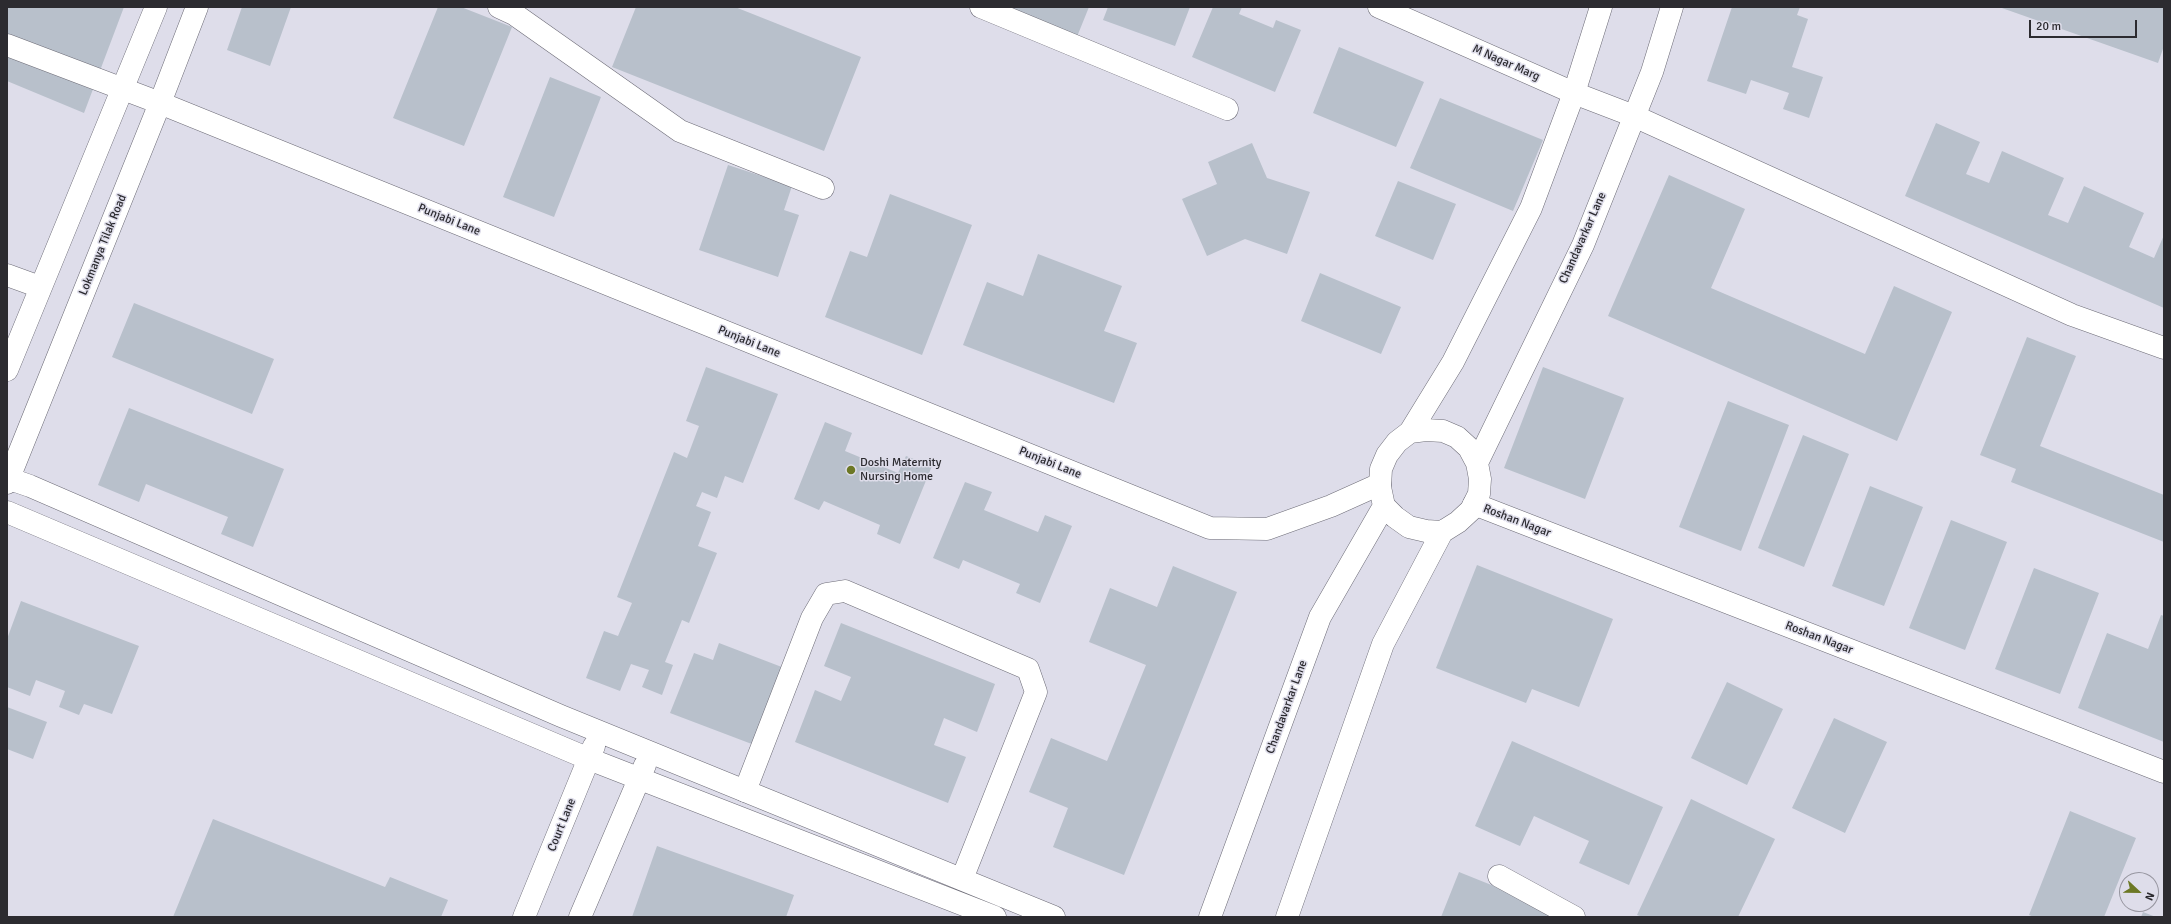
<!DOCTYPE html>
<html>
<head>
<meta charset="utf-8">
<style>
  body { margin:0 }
  #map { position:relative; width:2171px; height:924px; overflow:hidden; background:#deddea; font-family:Signika,sans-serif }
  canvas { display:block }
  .frame { position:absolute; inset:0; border:8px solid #2c2b30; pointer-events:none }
  .north { position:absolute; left:2119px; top:872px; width:40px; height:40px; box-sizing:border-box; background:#deddea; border:1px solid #9796a0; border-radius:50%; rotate:112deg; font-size:11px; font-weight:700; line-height:16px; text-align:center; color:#2c2b30 }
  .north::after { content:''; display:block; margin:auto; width:14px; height:18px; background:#6c7825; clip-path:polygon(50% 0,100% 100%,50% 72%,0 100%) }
  .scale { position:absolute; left:2029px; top:20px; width:108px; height:18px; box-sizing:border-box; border:2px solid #2c2b30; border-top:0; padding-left:5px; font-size:12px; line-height:14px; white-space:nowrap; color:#2c2b30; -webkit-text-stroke:3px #deddea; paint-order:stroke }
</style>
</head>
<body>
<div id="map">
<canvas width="2171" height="924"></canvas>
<div class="frame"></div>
<div class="north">N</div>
<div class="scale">20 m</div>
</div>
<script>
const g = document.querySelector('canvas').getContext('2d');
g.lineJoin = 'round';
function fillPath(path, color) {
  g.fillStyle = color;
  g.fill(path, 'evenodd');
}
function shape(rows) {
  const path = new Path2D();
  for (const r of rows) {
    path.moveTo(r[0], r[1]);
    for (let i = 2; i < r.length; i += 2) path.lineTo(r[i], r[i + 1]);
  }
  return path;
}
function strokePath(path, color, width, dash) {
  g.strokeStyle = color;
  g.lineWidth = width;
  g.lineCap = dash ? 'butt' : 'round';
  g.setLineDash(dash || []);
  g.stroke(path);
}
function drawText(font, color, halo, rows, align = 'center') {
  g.font = font + ' Signika,sans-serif';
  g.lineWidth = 3;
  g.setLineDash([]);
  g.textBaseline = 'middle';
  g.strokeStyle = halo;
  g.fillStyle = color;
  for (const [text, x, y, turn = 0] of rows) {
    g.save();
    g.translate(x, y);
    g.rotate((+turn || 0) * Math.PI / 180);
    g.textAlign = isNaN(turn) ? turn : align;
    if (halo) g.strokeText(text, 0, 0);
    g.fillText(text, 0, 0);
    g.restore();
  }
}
fillPath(shape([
  [7,7,124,7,84,113,7,81],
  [242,7,291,7,270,66,227,50],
  [438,7,461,7,512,27,464,146,393,118],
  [636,7,735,7,861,57,824,151,612,67],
  [984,7,1089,7,1070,54],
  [1108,7,1190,7,1175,46,1103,20],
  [1213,7,1242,7,1239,14,1273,28,1276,20,1301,30,1275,92,1192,57],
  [1732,7,1800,7,1797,15,1808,19,1792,67,1823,77,1809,118,1783,109,1789,93,1751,80,1746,94,1707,81],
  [1999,7,2164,7,2164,46,2158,63],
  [1339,47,1424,82,1396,147,1313,113],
  [550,77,601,97,554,217,503,197],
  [1440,98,1543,140,1513,211,1410,168],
  [1936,123,1980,142,1966,174,1989,183,2002,151,2064,178,2048,215,2068,223,2084,186,2144,213,2129,247,2154,258,2164,235,2164,308,1905,196],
  [1252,143,1267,178,1310,192,1287,254,1245,239,1207,256,1182,199,1217,184,1208,162],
  [728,165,792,186,784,210,799,215,778,277,699,250],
  [1669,175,1745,209,1711,288,1865,354,1894,286,1952,312,1897,441,1608,316],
  [1398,181,1456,204,1433,260,1375,236],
  [890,194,972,225,922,355,825,317,850,251,867,257],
  [1038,254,1122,286,1104,331,1137,343,1114,403,963,345,987,282,1023,296],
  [1320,273,1401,307,1381,354,1301,321],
  [134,303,274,359,252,414,112,357],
  [2027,337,2076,356,2040,446,2164,495,2164,542,2011,482,2016,469,1980,455],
  [706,367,778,394,743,483,725,476,717,498,702,492,696,506,711,512,698,546,717,553,689,623,682,620,665,662,673,665,662,695,642,687,649,670,631,664,620,691,586,678,604,631,618,636,632,603,617,597,674,452,687,458,699,426,686,421],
  [1543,367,1624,398,1585,499,1504,468],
  [1728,401,1789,425,1741,551,1679,527],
  [129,408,284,469,253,547,221,534,228,517,146,484,139,502,98,485],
  [825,422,852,433,845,451,898,473,906,456,932,466,900,544,877,534,880,525,824,501,819,510,794,499],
  [1803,435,1849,454,1804,567,1758,548],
  [965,482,992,492,984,510,1038,532,1045,515,1072,526,1040,603,1016,593,1020,584,963,560,959,569,933,558],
  [1870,486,1923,507,1884,606,1832,586],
  [1951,520,2007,542,1965,650,1909,628],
  [1477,565,1613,619,1579,707,1532,689,1526,703,1436,668],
  [1173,566,1237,592,1124,875,1053,847,1068,808,1029,792,1051,738,1107,761,1146,665,1089,642,1110,588,1157,607],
  [2034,568,2099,593,2060,694,1995,669],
  [21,601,139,646,112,714,84,704,79,715,59,707,65,691,36,680,30,696,7,687,7,639],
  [2161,615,2164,616,2164,742,2078,708,2107,633,2148,649],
  [841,623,995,684,977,732,944,718,934,745,966,757,948,803,795,742,815,690,841,701,851,677,824,666],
  [719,643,787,669,757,746,670,713,694,653,713,660],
  [1727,682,1783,709,1747,785,1691,758],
  [7,707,47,722,33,759,7,749],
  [1834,718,1887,742,1845,833,1792,808],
  [1512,741,1663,807,1629,885,1579,863,1589,841,1534,816,1520,846,1475,826],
  [1691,799,1775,839,1738,917,1642,917,1637,915],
  [2070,811,2136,838,2104,917,2034,917,2029,915],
  [213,819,385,887,390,877,448,900,441,917,173,917],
  [657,846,794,895,786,917,632,917],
  [1459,872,1556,911,1554,917,1441,917],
  [2143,912,2156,917,2141,917]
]), '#b8c0cb');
const minor = shape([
  [499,7,514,14,680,131,823,188],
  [981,7,1227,109],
  [1379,7,1574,93,1634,116,2072,315,2164,348],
  [7,45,160,103,1210,528,1267,529,1331,506,1380,484],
  [7,275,40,287],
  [1474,504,2164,772],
  [745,791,812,618,826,594,845,591,1028,669,1036,692,962,879],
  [1499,876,1574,917]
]);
const tertiary = shape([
  [1477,463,1583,245,1652,72,1672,7],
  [7,478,30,486,561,716,1054,917],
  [7,512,589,759,995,917],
  [1442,532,1426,531,1409,527,1395,517,1384,506,1380,487,1381,469,1387,455,1397,442,1410,432,1453,362,1531,208,1574,93,1601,7],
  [524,917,594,746],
  [580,917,645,765],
  [1210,917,1320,617,1384,506],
  [1287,917,1383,644,1442,532,1458,522,1471,510,1479,494,1480,479,1477,463,1469,448,1457,437,1443,431,1426,430,1410,432]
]);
const secondary = shape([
  [7,370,156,7],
  [7,483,160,103,197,7]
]);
strokePath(minor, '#6d6c77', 23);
strokePath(tertiary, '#6d6c77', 23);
strokePath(secondary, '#6d6c77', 23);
strokePath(minor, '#fff', 22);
strokePath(tertiary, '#fff', 22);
strokePath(secondary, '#fff', 22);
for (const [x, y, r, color] of [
  [851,470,5,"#6c7825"]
]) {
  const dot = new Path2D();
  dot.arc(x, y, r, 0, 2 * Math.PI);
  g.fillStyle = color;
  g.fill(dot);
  strokePath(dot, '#deddea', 1.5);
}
drawText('12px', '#2c2b30', '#deddea', [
  ["M Nagar Marg",1506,63,24],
  ["Punjabi Lane",449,220,22],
  ["Chandavarkar Lane",1583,238,-66],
  ["Lokmanya Tilak Road",103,245,-68],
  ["Punjabi Lane",749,342,22],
  ["Punjabi Lane",1050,463,22],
  ["Roshan Nagar",1517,521,21],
  ["Roshan Nagar",1819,638,21],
  ["Chandavarkar Lane",1287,707,-70],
  ["Court Lane",562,825,-68]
]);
drawText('12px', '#2c2b30', '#deddea', [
  ["Doshi Maternity",860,463],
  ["Nursing Home",860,477]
], 'left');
</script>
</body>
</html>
